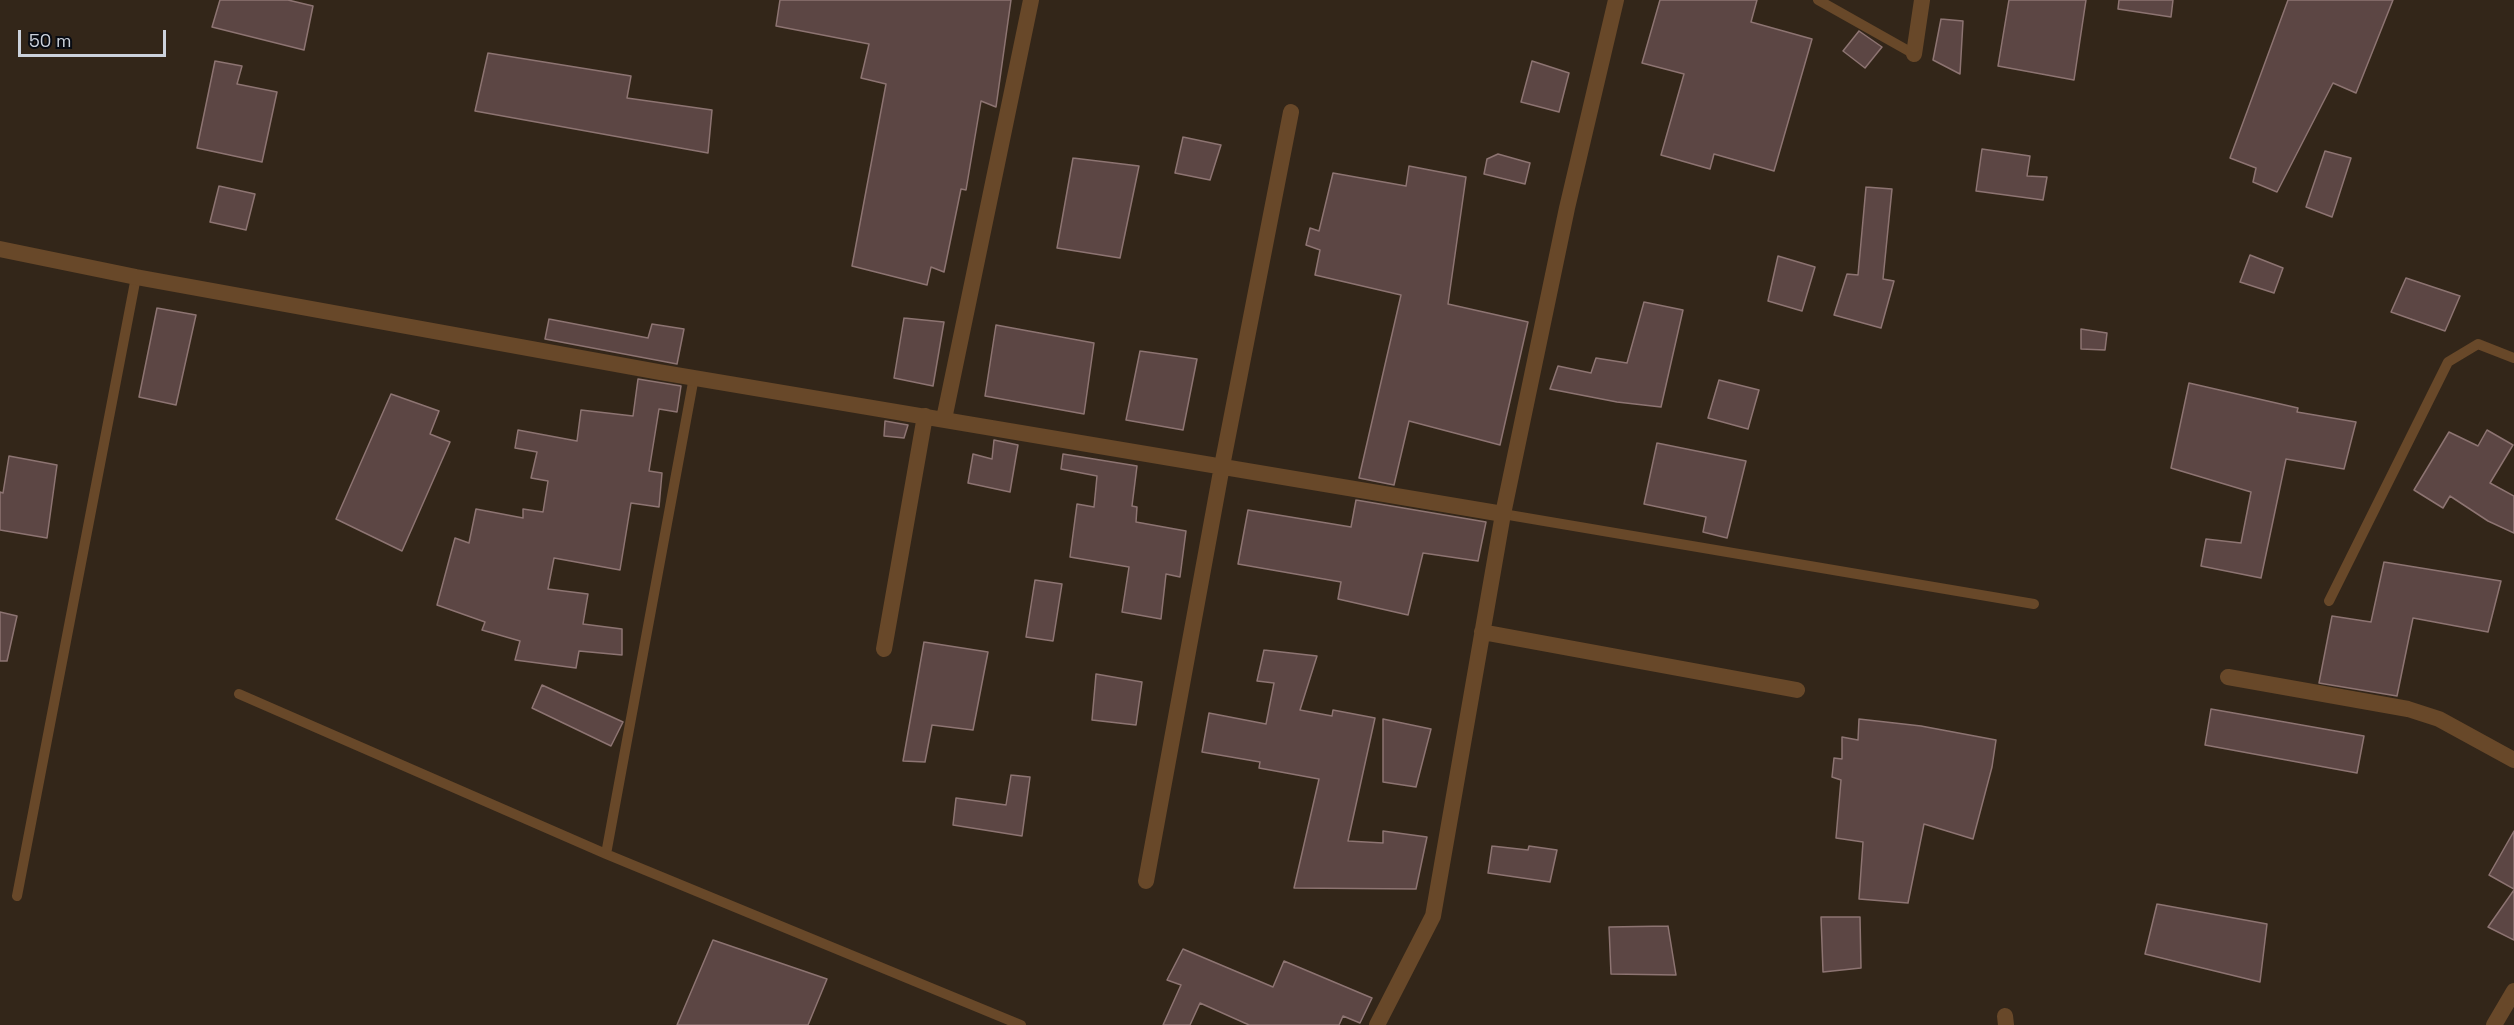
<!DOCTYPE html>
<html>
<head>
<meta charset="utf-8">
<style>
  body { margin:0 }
  #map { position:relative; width:2514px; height:1025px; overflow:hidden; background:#192231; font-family:"Space Grotesk",sans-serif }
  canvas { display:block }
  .scale { position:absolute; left:18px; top:30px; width:148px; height:27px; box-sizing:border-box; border:3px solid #ccd2dc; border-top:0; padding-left:8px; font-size:18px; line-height:21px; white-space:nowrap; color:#ccd2dc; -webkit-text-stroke:4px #080b12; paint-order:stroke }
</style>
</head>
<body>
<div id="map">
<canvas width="2514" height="1025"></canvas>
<div class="scale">50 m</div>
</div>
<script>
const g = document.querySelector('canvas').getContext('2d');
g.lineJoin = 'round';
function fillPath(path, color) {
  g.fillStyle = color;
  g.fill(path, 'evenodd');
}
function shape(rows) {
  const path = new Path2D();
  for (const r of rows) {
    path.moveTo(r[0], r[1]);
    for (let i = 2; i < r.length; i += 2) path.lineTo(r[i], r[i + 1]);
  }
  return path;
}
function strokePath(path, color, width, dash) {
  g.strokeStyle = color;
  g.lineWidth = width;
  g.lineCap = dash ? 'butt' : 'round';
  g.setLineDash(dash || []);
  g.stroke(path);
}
fillPath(shape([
  [0,0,2514,0,2514,1025,0,1025]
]), '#332619');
const building = shape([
  [220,0,288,0,313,6,304,50,212,27,220,0],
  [780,0,1011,0,996,107,981,101,966,190,961,189,944,272,931,267,927,285,852,266,886,84,861,78,869,44,776,26,780,0],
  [1660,0,1757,0,1751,22,1812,39,1774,171,1714,154,1710,169,1661,155,1684,74,1642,63,1660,0],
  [2009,0,2086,0,2074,80,1998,66,2009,0],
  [2119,0,2173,0,2171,17,2118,9,2119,0],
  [2288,0,2393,0,2356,93,2333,83,2277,192,2253,182,2256,168,2230,158,2288,0],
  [1941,19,1963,21,1960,74,1933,60,1941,19],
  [1859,31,1882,47,1865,68,1843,51,1859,31],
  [488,53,631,76,627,98,712,110,708,153,475,111,488,53],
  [215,61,242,66,237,84,277,92,262,162,197,148,215,61],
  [1532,61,1569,73,1559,112,1521,102,1532,61],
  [1183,137,1221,145,1210,180,1175,173,1183,137],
  [1982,149,2030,156,2027,176,2047,177,2043,200,1976,191,1982,149],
  [2325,151,2351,158,2332,217,2306,207,2325,151],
  [1498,154,1530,163,1525,184,1484,174,1487,159,1498,154],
  [1073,158,1139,166,1120,258,1057,248,1073,158],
  [1409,166,1466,177,1448,304,1528,322,1500,445,1409,421,1394,485,1359,478,1401,295,1315,275,1320,250,1306,245,1310,228,1319,231,1333,173,1406,186,1409,166],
  [219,186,255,194,246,230,210,222,219,186],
  [1866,187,1892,189,1883,279,1894,281,1881,328,1834,315,1847,274,1858,275,1866,187],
  [2250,255,2283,268,2274,293,2240,282,2250,255],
  [1778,256,1815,267,1802,311,1768,301,1778,256],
  [2406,278,2460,296,2445,331,2391,312,2406,278],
  [1644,302,1683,310,1661,407,1617,402,1550,389,1558,366,1591,373,1596,358,1627,363,1644,302],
  [157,308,196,315,176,405,139,397,157,308],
  [904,318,944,322,933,386,894,378,904,318],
  [549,319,648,338,652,324,684,329,677,364,545,339,549,319],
  [996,325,1094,343,1084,414,985,396,996,325],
  [2081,329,2107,333,2105,350,2081,349,2081,329],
  [1140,351,1197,359,1183,430,1126,420,1140,351],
  [638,379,681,386,677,412,659,409,649,471,662,473,659,507,631,503,620,570,554,558,548,589,588,594,583,624,622,629,622,655,579,651,576,668,515,660,520,641,482,630,485,622,437,605,455,538,469,543,476,509,523,518,523,509,543,512,548,481,531,478,537,452,515,448,518,430,577,441,581,410,633,416,638,379],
  [1719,380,1759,390,1748,429,1708,418,1719,380],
  [2189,383,2298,408,2297,412,2356,422,2344,469,2286,459,2261,578,2201,566,2206,539,2241,543,2251,492,2171,468,2189,383],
  [391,394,439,411,430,434,450,442,402,551,336,519,391,394],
  [885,421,908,425,904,438,884,436,885,421],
  [2487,430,2513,445,2490,483,2514,496,2514,533,2488,521,2450,496,2443,508,2414,490,2449,432,2478,446,2487,430],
  [994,440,1018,445,1010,492,968,483,973,454,992,459,994,440],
  [1657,443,1746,461,1727,538,1703,532,1706,517,1644,504,1657,443],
  [1063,454,1137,466,1132,506,1137,507,1136,522,1186,531,1180,577,1166,574,1161,619,1122,612,1129,567,1070,557,1077,504,1094,507,1097,476,1061,469,1063,454],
  [9,456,57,465,47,538,0,530,0,492,3,493,9,456],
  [1356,500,1486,522,1478,561,1423,553,1408,615,1338,599,1341,582,1238,564,1248,510,1351,527,1356,500],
  [2384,562,2501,581,2488,632,2413,618,2397,696,2319,683,2332,616,2371,622,2384,562],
  [1035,580,1062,584,1053,641,1026,637,1035,580],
  [0,612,17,616,7,661,0,661,0,612],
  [924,642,988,652,973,730,932,725,925,762,903,761,924,642],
  [1264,650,1317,656,1300,710,1332,716,1333,710,1375,718,1348,841,1383,843,1383,831,1427,837,1416,889,1294,888,1319,779,1259,768,1260,762,1202,752,1209,713,1266,724,1274,683,1257,681,1264,650],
  [1096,674,1142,682,1136,725,1092,720,1096,674],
  [542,685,623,722,611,746,532,708,542,685],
  [2211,709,2364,736,2357,773,2205,745,2211,709],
  [1383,719,1431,729,1416,787,1383,782,1383,719],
  [1859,719,1921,726,1996,740,1992,767,1973,839,1924,824,1908,903,1859,899,1863,842,1836,838,1841,780,1832,777,1834,758,1842,759,1842,737,1858,740,1859,719],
  [1011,775,1030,777,1022,836,953,825,956,798,1006,805,1011,775],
  [2514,831,2514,889,2489,875,2514,831],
  [1492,846,1528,850,1529,846,1557,850,1550,882,1488,873,1492,846],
  [2514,890,2514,940,2488,927,2514,890],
  [2157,904,2267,924,2260,982,2145,954,2157,904],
  [1821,917,1860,917,1861,968,1823,972,1821,917],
  [1668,926,1676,975,1611,974,1609,927,1668,926],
  [713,940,827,979,808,1025,677,1025,713,940],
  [1183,949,1273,987,1284,961,1372,998,1360,1023,1343,1016,1339,1025,1249,1025,1200,1003,1190,1025,1163,1025,1181,985,1167,980,1183,949]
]);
fillPath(building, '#5c4644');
strokePath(building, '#8d7472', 1.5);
strokePath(shape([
  [1818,0,1914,54],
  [1503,514,2034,604],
  [2329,601,2448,362,2478,344,2514,358],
  [239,694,606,854,1021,1025],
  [606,854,694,377],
  [17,896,136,277]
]), '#684829', 10);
strokePath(shape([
  [1914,54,1922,0],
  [0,249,136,277,659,372,1503,514],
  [944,419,1031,0],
  [1482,632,1797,690],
  [884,649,925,416],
  [2228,677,2408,709,2439,719,2514,760],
  [1146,881,1222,466,1291,112],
  [2005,1016,2006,1025],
  [1377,1025,1433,916,1503,514,1567,208,1616,0],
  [2494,1025,2514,991]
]), '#684829', 16);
</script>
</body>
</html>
